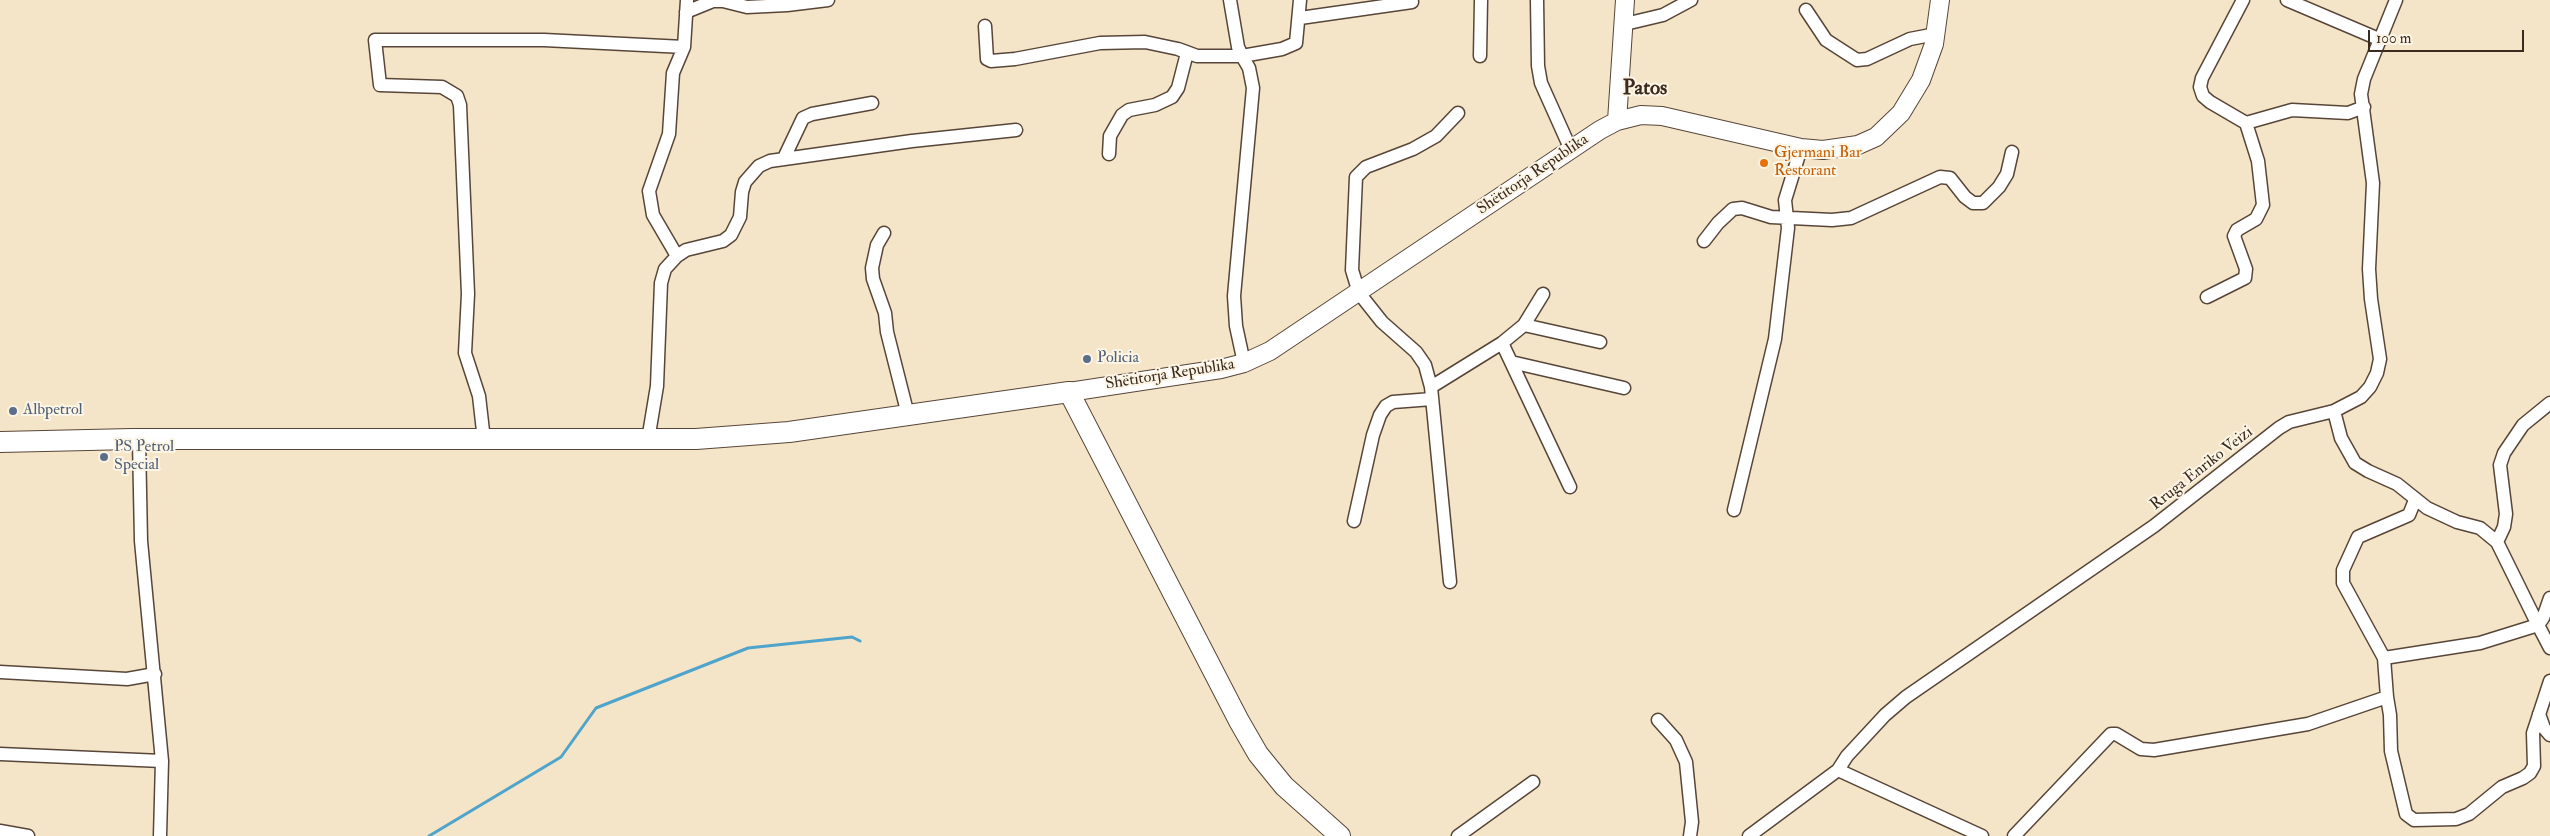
<!DOCTYPE html>
<html>
<head>
<meta charset="utf-8">
<style>
  body { margin:0 }
  #map { position:relative; width:2550px; height:836px; overflow:hidden; background:#f4e5c9; font-family:"IM FELL Double Pica",serif }
  canvas { display:block }
  .scale { position:absolute; left:2368px; top:30px; width:156px; height:22px; box-sizing:border-box; border:2px solid #3b2a1e; border-top:0; padding-left:6px; font-size:15px; line-height:18px; white-space:nowrap; color:#3b2a1e; -webkit-text-stroke:4px #fcf5e5; paint-order:stroke }
</style>
</head>
<body>
<div id="map">
<canvas width="2550" height="836"></canvas>
<div class="scale">100 m</div>
</div>
<script>
const g = document.querySelector('canvas').getContext('2d');
g.lineJoin = 'round';
function shape(rows) {
  const path = new Path2D();
  for (const r of rows) {
    path.moveTo(r[0], r[1]);
    for (let i = 2; i < r.length; i += 2) path.lineTo(r[i], r[i + 1]);
  }
  return path;
}
function strokePath(path, color, width, dash) {
  g.strokeStyle = color;
  g.lineWidth = width;
  g.lineCap = dash ? 'butt' : 'round';
  g.setLineDash(dash || []);
  g.stroke(path);
}
function drawText(font, color, halo, rows, align = 'center') {
  g.font = font + ' "IM FELL Double Pica",serif';
  g.lineWidth = 4;
  g.setLineDash([]);
  g.textBaseline = 'middle';
  g.strokeStyle = halo;
  g.fillStyle = color;
  for (const [text, x, y, turn = 0] of rows) {
    g.save();
    g.translate(x, y);
    g.rotate((+turn || 0) * Math.PI / 180);
    g.textAlign = isNaN(turn) ? turn : align;
    if (halo) g.strokeText(text, 0, 0);
    g.fillText(text, 0, 0);
    g.restore();
  }
}
strokePath(shape([
  [429,836,561,757,596,708,748,648,852,637,860,641]
]), '#4fa4cb', 3);
const street = shape([
  [1230,0,1238,47,1242,56,1282,49,1296,43,1300,0],
  [1537,0,1538,66,1541,83,1571,150],
  [2287,0,2381,40],
  [1806,10,1826,40,1857,60,1867,59,1910,39,1936,34],
  [686,12,713,1,723,1,747,7,787,5,828,0],
  [1300,18,1412,2],
  [1625,24,1663,15,1691,0],
  [985,26,987,59,991,61,1015,59,1100,43,1145,42,1178,49,1197,56,1242,56,1249,68,1253,88,1234,296,1236,326,1244,363],
  [1480,56,1481,0],
  [2246,123,2292,110,2348,113,2364,107],
  [1109,154,1110,136,1122,115,1129,110,1155,105,1172,97,1178,88,1187,53],
  [784,158,803,118,812,114,872,103],
  [884,233,877,245,872,268,873,279,885,313,887,332,908,415],
  [1704,241,1718,223,1733,209,1742,208,1771,217,1832,220,1851,218,1940,177,1950,178,1965,197,1973,203,1983,203,1999,187,2007,174,2012,152],
  [677,256,686,250,723,241,731,235,740,217,742,192,745,182,759,166,770,161,912,141,1016,130],
  [2207,297,2245,278,2246,269,2234,236,2237,230,2256,219,2263,205,2258,161,2246,123,2210,102,2203,96,2200,87,2202,78,2243,0],
  [1524,325,1600,342],
  [1502,343,1570,487],
  [1511,362,1624,388],
  [1431,387,1502,343,1524,325,1543,294],
  [2334,411,2341,438,2355,463,2368,471,2397,484,2427,508,2457,522,2480,528,2497,542,2538,625,2480,643,2384,658],
  [484,440,479,396,465,353,468,294,460,105,457,96,442,87,380,85,375,40,544,40,684,47],
  [648,440,657,386,661,283,665,269,677,256,653,215,649,191,669,134,673,73,684,47,687,0],
  [139,441,141,541,162,761,160,836],
  [1734,510,1775,339,1788,228,1785,200,1801,148],
  [1354,521,1373,435,1380,415,1386,406,1393,402,1432,399],
  [2497,542,2504,527,2506,514,2500,465,2504,453,2523,425,2550,403],
  [1450,582,1431,387,1425,365,1416,352,1382,322,1359,293,1352,270,1356,177,1366,167,1413,149,1436,136,1458,113],
  [2550,598,2543,618,2538,625,2550,648],
  [0,672,127,679,155,674],
  [2387,697,2390,715,2391,751,2406,814,2414,820,2456,819,2469,814,2502,787,2523,778,2530,773,2534,766,2533,733,2550,681],
  [2539,714,2544,728,2550,735],
  [1658,720,1676,740,1686,762,1692,822,1690,836],
  [0,754,162,761],
  [1838,770,1982,836],
  [0,831,28,836],
  [1458,836,1533,782],
  [1749,836,1838,770,1847,756,1885,715,1906,697,2154,526,2279,428,2289,422,2334,411,2361,397,2370,387,2377,373,2380,359,2371,299,2369,269,2373,183,2361,94,2364,79,2396,0],
  [2014,836,2111,734,2116,734,2141,749,2154,750,2308,724,2387,697,2384,658,2343,583,2343,570,2358,537,2409,515,2415,500]
]);
const secondary = shape([
  [1617,121,1625,0],
  [1069,392,1221,369,1244,363,1270,351,1600,130,1617,121,1641,115,1662,116,1801,148,1823,150,1858,145,1876,137,1901,113,1921,80,1934,44,1940,0]
]);
const primary = shape([
  [0,442,132,439,696,439,789,432,1069,392,1239,721,1258,754,1284,786,1340,836]
]);
strokePath(street, '#574638', 15);
strokePath(secondary, '#574638', 20);
strokePath(primary, '#574638', 22);
strokePath(street, '#fff', 12);
strokePath(secondary, '#fff', 18);
strokePath(primary, '#fff', 20);
for (const [x, y, r, color] of [
  [1764,163,5,"#e8710a"],
  [1087,359,5,"#5c6f8a"],
  [13,411,5,"#5c6f8a"],
  [104,457,5,"#5c6f8a"]
]) {
  const dot = new Path2D();
  dot.arc(x, y, r, 0, 2 * Math.PI);
  g.fillStyle = color;
  g.fill(dot);
  strokePath(dot, '#fcf5e5', 2);
}
drawText('16px', '#c56008', '#fcf5e5', [
  ["Gjermani Bar",1774,154],
  ["Restorant",1774,172]
], 'left');
drawText('16px', '#3b2a1e', '#fcf5e5', [
  ["Shëtitorja Republika",1533,175,-34],
  ["Shëtitorja Republika",1170,375,-9],
  ["Rruga Enriko Veizi",2202,469,-38]
]);
drawText('16px', '#4e5e75', '#fcf5e5', [
  ["Policia",1097,359],
  ["Albpetrol",23,411],
  ["PS Petrol",114,448],
  ["Special",114,466]
], 'left');
drawText('bold 21px', '#3b2a1e', '#fcf5e5', [
  ["Patos",1645,89]
]);
</script>
</body>
</html>
